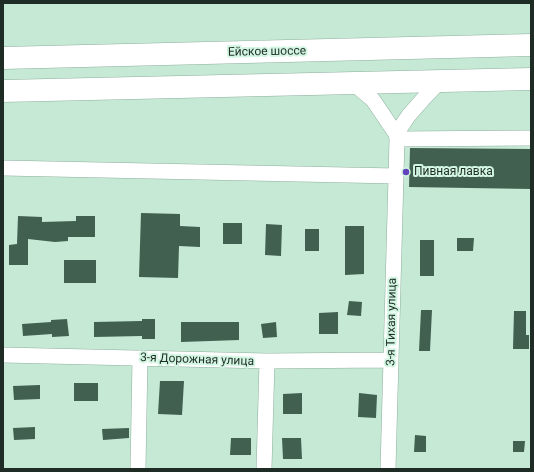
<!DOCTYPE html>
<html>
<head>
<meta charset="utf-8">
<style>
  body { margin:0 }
  #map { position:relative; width:534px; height:472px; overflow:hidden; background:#c5e9d5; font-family:Roboto,sans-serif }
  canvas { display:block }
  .frame { position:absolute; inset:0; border:4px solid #1f2c25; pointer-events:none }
</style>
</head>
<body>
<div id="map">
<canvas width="534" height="472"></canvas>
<div class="frame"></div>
</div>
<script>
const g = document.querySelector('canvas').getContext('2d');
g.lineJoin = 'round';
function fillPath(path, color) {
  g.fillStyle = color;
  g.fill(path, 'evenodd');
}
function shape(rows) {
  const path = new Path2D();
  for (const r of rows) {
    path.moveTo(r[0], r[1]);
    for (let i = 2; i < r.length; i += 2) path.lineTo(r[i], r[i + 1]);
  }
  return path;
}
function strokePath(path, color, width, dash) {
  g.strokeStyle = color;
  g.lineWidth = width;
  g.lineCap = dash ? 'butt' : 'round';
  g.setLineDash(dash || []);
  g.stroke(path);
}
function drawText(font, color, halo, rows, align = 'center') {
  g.font = font + ' Roboto,sans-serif';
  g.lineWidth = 4;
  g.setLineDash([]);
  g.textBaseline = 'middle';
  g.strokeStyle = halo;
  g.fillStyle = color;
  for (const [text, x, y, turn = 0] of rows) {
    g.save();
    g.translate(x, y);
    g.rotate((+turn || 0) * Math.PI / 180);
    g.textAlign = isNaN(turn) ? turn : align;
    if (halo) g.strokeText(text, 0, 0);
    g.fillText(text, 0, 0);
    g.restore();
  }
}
fillPath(shape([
  [410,148,531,149,531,189,409,187],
  [141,213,180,214,180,226,200,227,200,247,179,246,178,278,139,277],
  [18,216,42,217,42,222,76,221,76,216,95,216,95,237,68,237,68,241,55,242,28,239,28,265,9,265,9,245,17,244],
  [223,223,242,223,242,244,223,244],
  [266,224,282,225,281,256,265,255],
  [345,226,364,226,364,274,345,275],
  [305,229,319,229,319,251,305,251],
  [457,238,474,238,473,251,457,251],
  [420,240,434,240,434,276,420,276],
  [64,260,96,260,96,283,64,283],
  [349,301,362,302,361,316,347,315],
  [421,310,432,310,430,351,419,351],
  [514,311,526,311,526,335,529,335,529,349,513,349],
  [338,312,338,334,319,334,319,313],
  [67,319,69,336,52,337,52,334,23,336,22,324,51,322,51,320],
  [142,319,155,319,155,339,142,339,142,336,94,337,94,322,142,321],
  [181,322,239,322,239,340,181,342],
  [276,322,277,337,263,338,261,324],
  [160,381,184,381,182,415,158,414],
  [74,383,98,383,98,401,74,401],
  [40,385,40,399,14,400,13,386],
  [302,393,302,414,283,414,283,394],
  [359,393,377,395,376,418,358,417],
  [35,427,35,439,14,440,13,428],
  [129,428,129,438,103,440,102,429],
  [415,435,426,436,426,452,414,452],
  [231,438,251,438,251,455,230,455],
  [282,438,301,438,302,459,283,459],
  [513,441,525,441,524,452,513,452]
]), '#416050');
const street = shape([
  [354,84,373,100,396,134,397,139,388,469],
  [396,134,409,115,424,98,440,81],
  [397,139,531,138],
  [3,168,396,176],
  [3,355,267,361,391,360],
  [138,469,140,358],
  [264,469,267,361]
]);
const primary = shape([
  [3,58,531,45],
  [3,91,531,79]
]);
strokePath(street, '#8daf9d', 16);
strokePath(primary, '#8daf9d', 23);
strokePath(street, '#fff', 15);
strokePath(primary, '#fff', 22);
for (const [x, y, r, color] of [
  [406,172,4,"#6343bc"]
]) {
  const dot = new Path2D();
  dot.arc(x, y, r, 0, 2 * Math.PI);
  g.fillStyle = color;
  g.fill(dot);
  strokePath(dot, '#d2f6e2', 1.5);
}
drawText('12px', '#1f2c25', '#d2f6e2', [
  ["Ейское шоссе",267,52,-1],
  ["3-я Тихая улица",392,322,-89],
  ["3-я Дорожная улица",197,360,2]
]);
drawText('12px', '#1f2c25', '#d2f6e2', [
  ["Пивная лавка",414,172]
], 'left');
</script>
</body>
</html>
